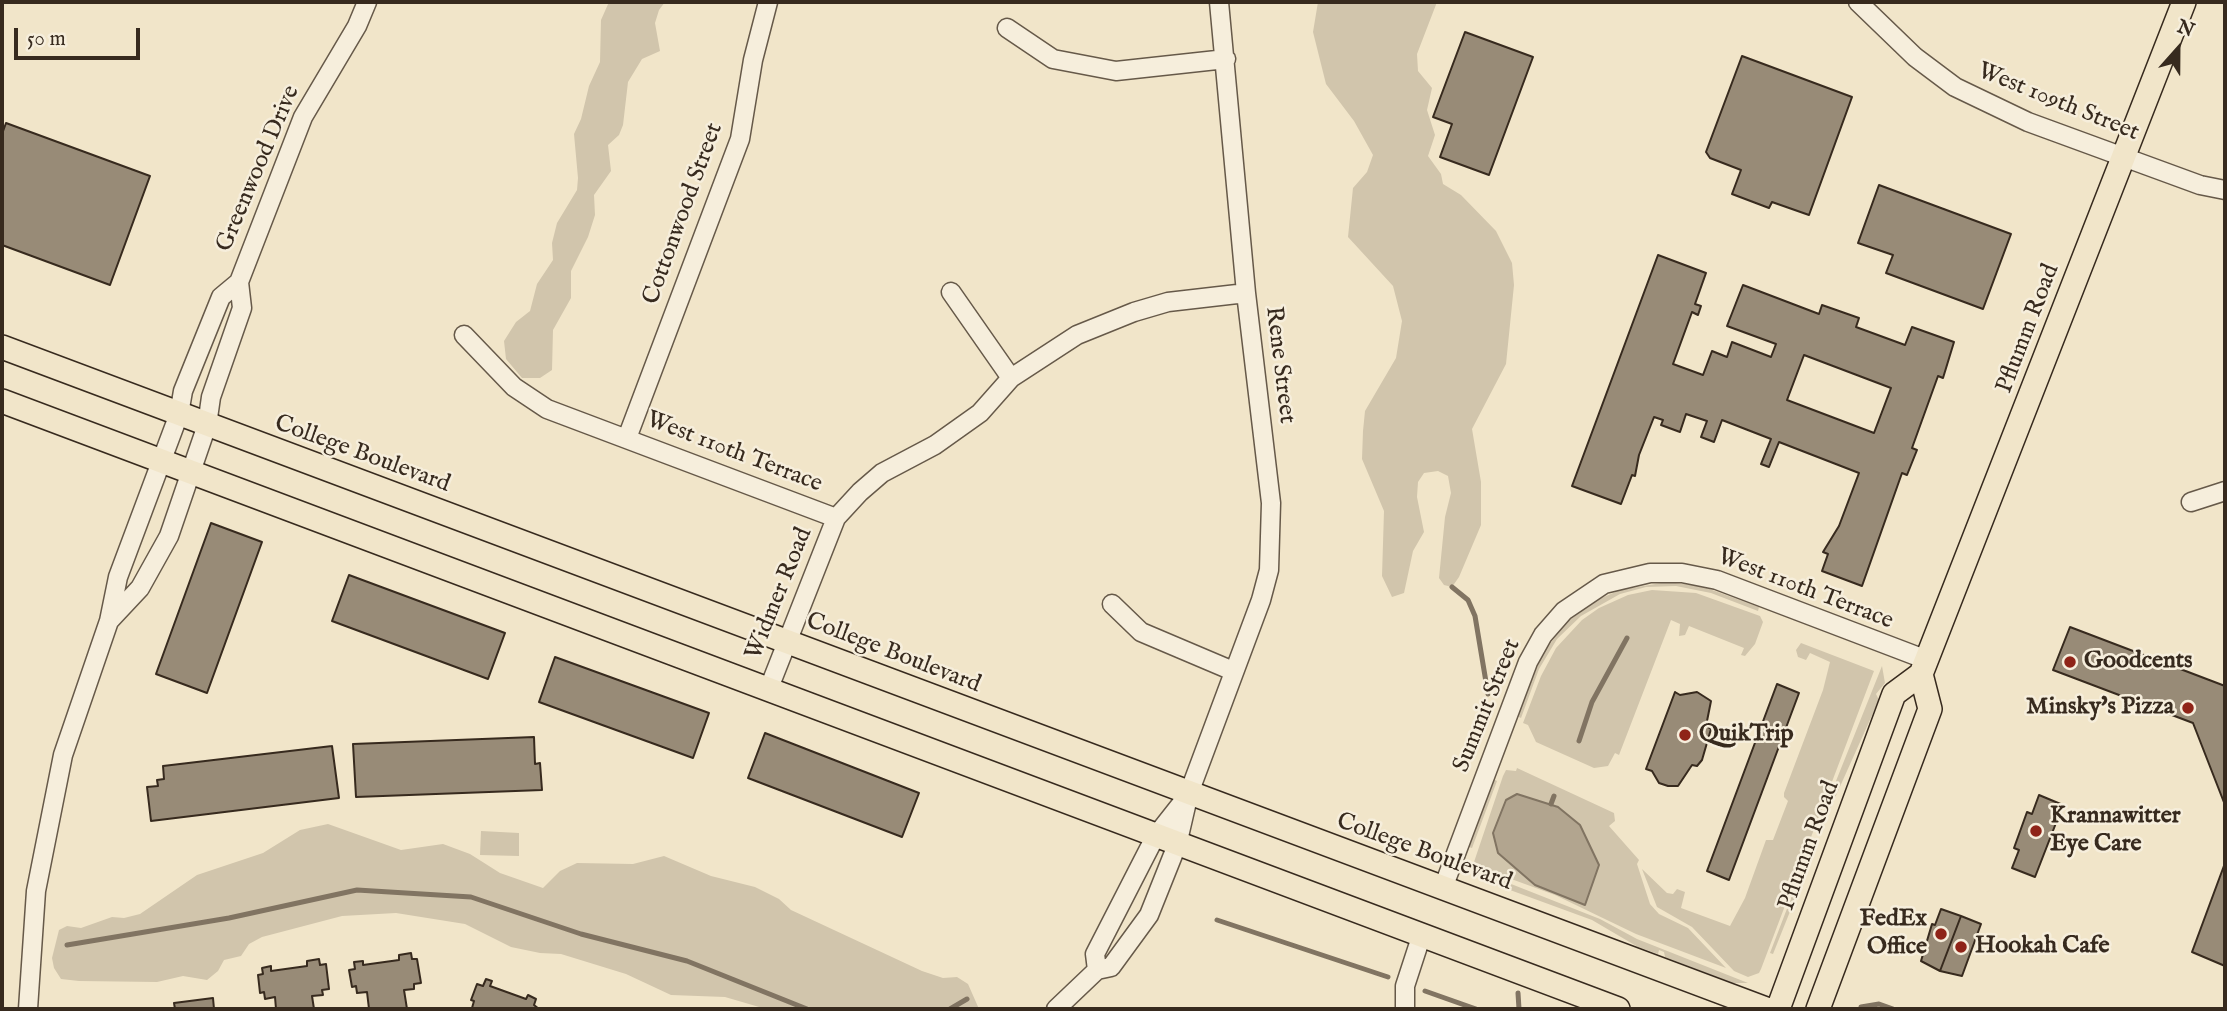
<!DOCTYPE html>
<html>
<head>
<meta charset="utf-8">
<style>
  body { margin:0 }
  #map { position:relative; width:2227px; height:1011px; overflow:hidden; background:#f1e5c9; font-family:"IM FELL English",serif }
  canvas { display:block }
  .frame { position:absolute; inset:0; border:4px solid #372a1e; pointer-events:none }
  .north { position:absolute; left:2143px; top:14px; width:70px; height:70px; -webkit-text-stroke:5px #f6eedc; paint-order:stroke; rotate:21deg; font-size:19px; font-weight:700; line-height:28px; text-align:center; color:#372a1e }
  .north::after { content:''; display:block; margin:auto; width:24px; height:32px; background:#372a1e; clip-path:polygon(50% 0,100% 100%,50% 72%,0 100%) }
  .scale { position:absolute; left:14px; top:28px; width:126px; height:32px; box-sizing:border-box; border:4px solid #372a1e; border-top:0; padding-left:9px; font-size:21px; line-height:24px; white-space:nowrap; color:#372a1e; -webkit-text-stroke:5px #f6eedc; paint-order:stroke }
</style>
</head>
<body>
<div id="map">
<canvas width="2227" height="1011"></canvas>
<div class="frame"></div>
<div class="north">N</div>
<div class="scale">50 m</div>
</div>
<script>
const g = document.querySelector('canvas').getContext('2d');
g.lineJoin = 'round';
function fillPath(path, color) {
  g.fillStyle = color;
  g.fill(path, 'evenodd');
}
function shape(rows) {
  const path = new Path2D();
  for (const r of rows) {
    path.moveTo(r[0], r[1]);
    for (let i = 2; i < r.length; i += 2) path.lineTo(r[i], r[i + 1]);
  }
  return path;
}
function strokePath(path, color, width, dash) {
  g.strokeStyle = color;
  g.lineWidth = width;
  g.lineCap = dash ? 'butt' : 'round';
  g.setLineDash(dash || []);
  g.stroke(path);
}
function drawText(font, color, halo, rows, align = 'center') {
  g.font = font + ' "IM FELL English",serif';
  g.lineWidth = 5;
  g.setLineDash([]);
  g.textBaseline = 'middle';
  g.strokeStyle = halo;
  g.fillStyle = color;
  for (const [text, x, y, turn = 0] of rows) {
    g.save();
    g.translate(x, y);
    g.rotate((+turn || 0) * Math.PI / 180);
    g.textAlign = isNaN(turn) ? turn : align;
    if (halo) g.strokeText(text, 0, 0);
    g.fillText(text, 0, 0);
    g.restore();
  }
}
fillPath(shape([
  [609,2,665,2,659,10,655,23,660,51,642,59,628,82,623,125,619,135,608,145,611,171,594,195,595,215,588,237,571,271,571,298,553,330,552,370,540,378,522,378,506,359,504,341,516,322,530,311,537,284,553,260,552,243,557,223,577,190,578,178,574,134,581,119,589,86,600,62,601,20],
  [1318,2,1437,2,1417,54,1418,71,1432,88,1427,110,1435,135,1428,156,1441,174,1443,184,1461,195,1496,231,1512,263,1514,285,1506,364,1472,429,1481,482,1481,525,1459,577,1452,587,1444,585,1439,578,1445,517,1451,493,1448,476,1438,471,1424,473,1418,482,1417,497,1424,532,1413,551,1404,593,1392,597,1382,576,1384,511,1362,459,1363,431,1365,411,1396,358,1402,321,1393,286,1348,237,1353,188,1367,172,1373,155,1354,121,1326,84,1313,32],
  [1667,582,1701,586,1759,607,1758,611,1711,593,1676,586,1646,587,1620,594,1581,616,1557,639,1539,669,1521,718,1517,716,1543,653,1567,622,1597,600,1620,590],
  [1652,590,1696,593,1760,616,1763,622,1755,644,1745,656,1741,655,1744,648,1689,626,1685,635,1679,636,1680,624,1671,620,1619,755,1615,753,1608,766,1594,768,1536,742,1528,725,1523,723,1541,676,1556,648,1582,620,1599,608,1628,595],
  [1801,643,1874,671,1761,969,1759,973,1748,977,1734,971,1692,927,1657,907,1642,869,1667,893,1673,894,1677,889,1685,892,1681,908,1730,926,1745,898,1766,840,1773,840,1788,801,1784,797,1784,793,1823,690,1830,662,1810,653,1806,660,1798,657,1796,650],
  [1882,666,1885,683,1876,694,1879,700,1869,722,1825,820,1819,832,1816,831],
  [1517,768,1614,813,1615,821,1609,826,1639,860,1637,864,1650,904,1659,914,1688,928,1726,968,1636,934,1555,895,1473,865,1503,776,1506,770,1516,771],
  [1493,779,1497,781,1472,848,1469,847,1471,839],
  [328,824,401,850,443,844,470,854,500,873,543,888,560,871,577,863,633,864,664,856,711,876,755,887,779,899,791,910,922,971,943,978,957,977,968,984,979,1009,766,1009,725,997,671,995,626,974,561,954,540,953,511,947,465,924,396,913,342,916,262,937,249,944,241,956,224,960,218,971,207,980,183,976,157,982,79,981,61,979,54,968,52,958,59,930,67,926,81,928,112,917,124,918,140,914,197,875,263,853,300,830],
  [481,831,519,833,519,856,480,855],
  [1473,869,1600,919,1637,939,1748,983,1732,983,1665,957,1664,952,1659,950,1658,954,1638,947,1592,920,1480,879],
  [1798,880,1801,884,1773,954,1770,953]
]), '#d1c5ac');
const water = shape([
  [1517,794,1558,807,1580,825,1599,865,1585,905,1535,885,1498,853,1493,833,1506,800,1517,794]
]);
fillPath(water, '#b2a58f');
strokePath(water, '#817462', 2);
strokePath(shape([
  [1452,587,1468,600,1475,616,1488,694],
  [1579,741,1592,702,1627,638],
  [1551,804,1554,796],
  [1217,920,1388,977],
  [67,945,229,918,357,890,471,897,581,934,687,961,807,1009],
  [1425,991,1476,1009],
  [1518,993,1519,1009],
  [1861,1007,1879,1004,1893,1009],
  [950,1009,967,999]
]), '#817462', 5);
const building = shape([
  [1465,32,1533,57,1489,175,1440,157,1452,124,1433,117,1465,32],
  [1742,56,1852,97,1809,215,1772,202,1769,208,1732,194,1741,170,1710,158,1706,152,1742,56],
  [6,123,150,176,110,285,2,245,2,134,6,123],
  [1879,185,2011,234,1983,309,1886,273,1893,255,1858,243,1879,185],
  [1658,255,1706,273,1695,304,1701,306,1698,315,1692,312,1673,364,1703,375,1712,351,1727,357,1732,342,1771,357,1776,344,1727,326,1743,285,1819,314,1822,305,1859,318,1856,327,1905,345,1912,327,1954,342,1943,378,1938,376,1912,448,1917,450,1907,475,1902,473,1862,586,1822,571,1828,554,1823,552,1839,526,1859,473,1779,442,1769,467,1761,464,1771,439,1722,420,1714,442,1701,437,1707,421,1686,414,1680,432,1661,425,1663,420,1654,417,1639,455,1635,476,1632,475,1621,504,1572,486,1658,255],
  [1804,355,1891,388,1874,433,1787,400,1804,355],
  [211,523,262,542,207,693,156,674,211,523],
  [349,575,505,633,488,679,332,621,349,575],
  [2070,627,2225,686,2225,805,2193,723,2053,670,2070,627],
  [555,657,709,713,693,758,539,702,555,657],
  [1777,684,1799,693,1729,880,1707,871,1777,684],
  [1675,692,1680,695,1697,692,1711,701,1706,726,1711,729,1702,760,1697,766,1692,765,1678,786,1668,786,1659,783,1652,771,1646,769,1675,692],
  [765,733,919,793,902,837,748,778,765,733],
  [534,737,535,764,540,763,542,790,356,797,353,744,534,737],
  [332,746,339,798,151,821,147,787,158,786,157,780,164,779,163,766,332,746],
  [2039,795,2063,805,2035,877,2012,868,2019,850,2014,848,2027,812,2032,814,2039,795],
  [2225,863,2225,966,2192,952,2225,863],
  [1941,909,1961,916,1940,971,1921,961,1932,924,1935,925,1941,909],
  [1961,916,1981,924,1962,976,1940,971,1961,916],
  [411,953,412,959,417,959,421,983,414,984,414,989,404,990,407,1009,369,1009,367,992,357,993,356,986,352,987,349,970,355,969,354,962,363,961,363,965,399,960,399,955,411,953],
  [319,959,320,965,326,964,329,989,322,990,323,995,312,996,314,1009,276,1009,275,997,265,999,264,992,260,993,258,975,263,974,262,968,271,966,271,971,307,966,307,961,319,959],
  [486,979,492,981,490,986,526,999,528,995,536,999,534,1005,539,1009,472,1008,474,1001,471,1000,477,984,483,986,486,979],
  [213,998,214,1009,175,1009,174,1003,213,998]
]);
fillPath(building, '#988b77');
strokePath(building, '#372a1e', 2);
const minor = shape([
  [1858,2,1915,57,1955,87,2028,122,2200,185,2225,190],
  [1007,28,1053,59,1116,71,1226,59],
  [951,292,1011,378],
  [464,335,514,387,547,409,836,518,860,492,882,473,935,445,980,413,1011,378,1077,335,1134,312,1168,302,1246,293],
  [627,438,740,139,753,60,768,2],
  [2191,502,2225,491],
  [1112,604,1141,632,1233,671],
  [110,620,140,588,169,536,207,425,211,397,242,308,239,282,303,117,357,26,367,2],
  [769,688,836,518],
  [1443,888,1528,662,1543,635,1564,611,1604,584,1650,573,1682,573,1717,580,1927,660],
  [1097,970,1095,954,1155,837,1185,799],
  [28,1009,36,891,63,755,109,621,118,577,179,414,183,391,221,297,239,282],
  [1056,1009,1097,970,1111,967,1149,915,1177,845,1189,793,1261,600,1269,570,1271,503,1246,293,1219,2],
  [1405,1009,1405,986,1421,937]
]);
const major = shape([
  [2,347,1766,1009],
  [2,401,1618,1009],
  [1778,1009,1894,694,1921,674,2184,2],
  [1818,1009,1930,709,1921,674]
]);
strokePath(minor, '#665949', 21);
strokePath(major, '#372a1e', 26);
strokePath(minor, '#f6eedc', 18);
strokePath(major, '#f1e5c9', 23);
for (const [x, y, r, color] of [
  [2070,662,7,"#8f2418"],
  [2188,708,7,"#8f2418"],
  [1685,735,7,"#8f2418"],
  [2036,831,7,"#8f2418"],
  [1941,934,7,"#8f2418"],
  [1961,947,7,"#8f2418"]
]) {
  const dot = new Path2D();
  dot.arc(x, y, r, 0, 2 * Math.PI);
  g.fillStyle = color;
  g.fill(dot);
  strokePath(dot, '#f6eedc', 2.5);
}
drawText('24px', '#372a1e', '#f6eedc', [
  ["West 109th Street",2058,103,22],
  ["Greenwood Drive",259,169,-67],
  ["Cottonwood Street",684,214,-70],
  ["Pflumm Road",2029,329,-69],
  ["Rene Street",1279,365,83],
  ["West 110th Terrace",734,453,21],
  ["College Boulevard",362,455,20],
  ["West 110th Terrace",1805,590,21],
  ["Widmer Road",780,594,-68],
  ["College Boulevard",893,654,21],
  ["Summit Street",1488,706,-68],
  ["Pflumm Road",1810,846,-70],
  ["College Boulevard",1424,853,20]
]);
drawText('bold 24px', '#372a1e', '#f6eedc', [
  ["Goodcents",2084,662],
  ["Minsky's Pizza",2174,708,"right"],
  ["QuikTrip",1699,735],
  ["Krannawitter",2050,817],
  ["Eye Care",2050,845],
  ["FedEx",1927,920,"right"],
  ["Office",1927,948,"right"],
  ["Hookah Cafe",1975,947]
], 'left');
</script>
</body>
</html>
